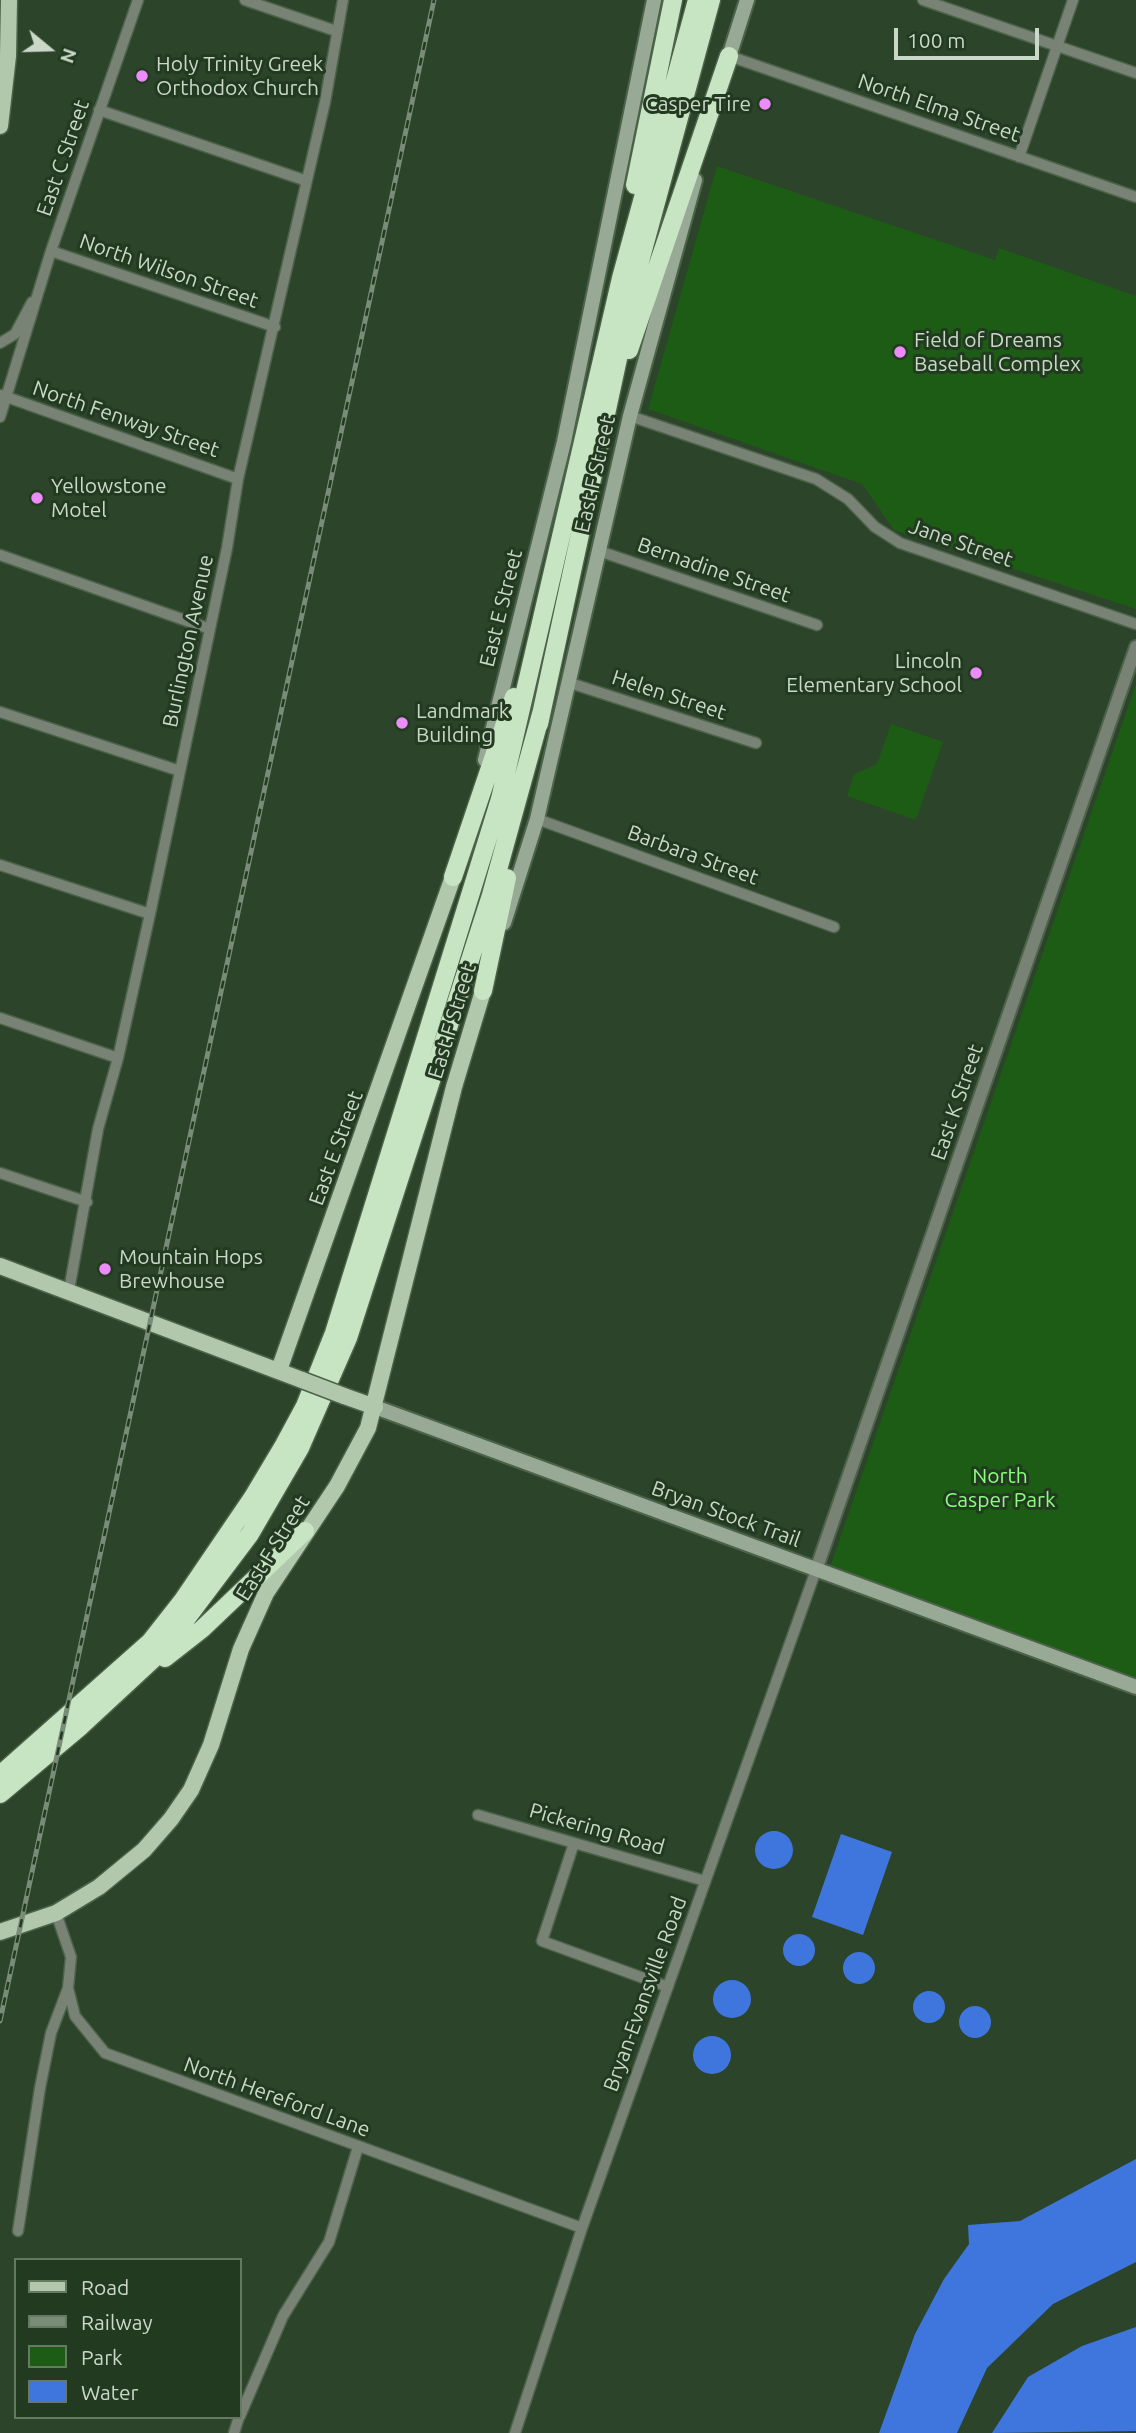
<!DOCTYPE html>
<html>
<head>
<meta charset="utf-8">
<style>
  body { margin:0 }
  #map { position:relative; width:1136px; height:2433px; overflow:hidden; background:#2c442a; font-family:Ubuntu,sans-serif }
  canvas { display:block }
  .legend { position:absolute; left:14px; top:2258px; width:228px; height:161px; box-sizing:border-box; background:#223a20; border:2px solid #657963; margin:0; padding:9px 12px; list-style:none; font-size:21px; color:#cad8c8 }
  .legend li { display:flex; align-items:center; gap:14px; height:35px }
  .legend b { width:35px; border:2px solid #657963 }
  .north { position:absolute; left:14px; top:14px; width:70px; height:70px; -webkit-text-stroke:5px #223a20; paint-order:stroke; rotate:109deg; font-size:19px; font-weight:700; line-height:28px; text-align:center; color:#cad8c8 }
  .north::after { content:''; display:block; margin:auto; width:24px; height:32px; background:#cad8c8; clip-path:polygon(50% 0,100% 100%,50% 72%,0 100%) }
  .scale { position:absolute; left:894px; top:28px; width:145px; height:32px; box-sizing:border-box; border:4px solid #cad8c8; border-top:0; padding-left:9px; font-size:21px; line-height:24px; white-space:nowrap; color:#cad8c8; -webkit-text-stroke:5px #223a20; paint-order:stroke }
</style>
</head>
<body>
<div id="map">
<canvas width="1136" height="2433"></canvas>
<ul class="legend">
<li><b style="height:9px;background:#b1c8ad"></b>Road</li>
<li><b style="height:9px;background:#798c77"></b>Railway</li>
<li><b style="height:19px;background:#1c5c15"></b>Park</li>
<li><b style="height:19px;background:#3f76de"></b>Water</li>
</ul>
<div class="north">N</div>
<div class="scale">100 m</div>
</div>
<script>
const g = document.querySelector('canvas').getContext('2d');
g.lineJoin = 'round';
function fillPath(path, color) {
  g.fillStyle = color;
  g.fill(path, 'evenodd');
}
function shape(rows) {
  const path = new Path2D();
  for (const r of rows) {
    if (r.length === 3) {
      path.moveTo(r[0] + r[2], r[1]);
      path.arc(r[0], r[1], r[2], 0, 2 * Math.PI);
      continue;
    }
    path.moveTo(r[0], r[1]);
    for (let i = 2; i < r.length; i += 2) path.lineTo(r[i], r[i + 1]);
  }
  return path;
}
function strokePath(path, color, width, dash) {
  g.strokeStyle = color;
  g.lineWidth = width;
  g.lineCap = dash ? 'butt' : 'round';
  g.setLineDash(dash || []);
  g.stroke(path);
}
function drawText(font, color, halo, rows, align = 'center') {
  g.font = font + ' Ubuntu,sans-serif';
  g.lineWidth = 6;
  g.setLineDash([]);
  g.textBaseline = 'middle';
  g.strokeStyle = halo;
  g.fillStyle = color;
  for (const [text, x, y, turn = 0] of rows) {
    g.save();
    g.translate(x, y);
    g.rotate((+turn || 0) * Math.PI / 180);
    g.textAlign = isNaN(turn) ? turn : align;
    if (halo) g.strokeText(text, 0, 0);
    g.fillText(text, 0, 0);
    g.restore();
  }
}
fillPath(shape([
  [717,166,995,260,999,248,1136,296,1136,609,894,530,862,484,648,409],
  [1136,684,1136,1680,828,1573],
  [891,724,943,742,917,817,913,819,847,796,854,774,877,764]
]), '#1c5c15');
fillPath(shape([
  [774,1850,19],
  [841,1834,892,1852,863,1935,812,1917],
  [799,1950,16],
  [859,1968,16],
  [732,1999,19],
  [929,2007,16],
  [975,2022,16],
  [712,2055,19],
  [1136,2159,1136,2262,1053,2304,987,2368,957,2433,879,2433,915,2334,944,2279,969,2244,968,2225,1020,2221],
  [1136,2327,1136,2431,992,2433,1028,2377,1082,2346]
]), '#3f76de');
const minor = shape([
  [245,0,336,31],
  [923,0,1136,73],
  [729,56,1136,197],
  [99,110,304,180],
  [1019,157,1073,0],
  [51,251,275,327],
  [0,343,15,334,32,302],
  [1,395,238,479],
  [630,416,816,479,848,499,875,527,900,543,1136,624],
  [0,417,51,251,138,0],
  [599,551,817,625],
  [0,555,210,629],
  [570,683,756,743],
  [0,712,180,771],
  [537,819,834,927],
  [0,865,150,914],
  [0,1018,118,1058],
  [0,1173,87,1202],
  [69,1290,98,1129,118,1058,150,914,227,548,238,479,325,102,343,0],
  [478,1815,705,1881],
  [574,1843,542,1941,668,1987],
  [56,1913,71,1957,68,1988,75,2016,105,2053,582,2228],
  [18,2231,40,2088,51,2033,68,1988],
  [240,2416,283,2316,329,2242,358,2147],
  [234,2433,239,2417],
  [515,2433,582,2228,816,1570]
]);
const tertiary = shape([
  [816,1570,1136,647]
]);
const secondary = shape([
  [726,66,747,0],
  [485,760,564,442,654,0],
  [504,923,537,819,630,416,695,180],
  [375,1407,1136,1687]
]);
const primary = shape([
  [0,126,8,56,9,0],
  [0,1266,302,1380],
  [279,1370,453,877],
  [344,1396,375,1407],
  [0,1932,56,1913,99,1887,144,1850,171,1819,191,1790,211,1745,241,1649,266,1593,337,1486,368,1428,454,1087,483,991]
]);
const motorway = shape([
  [635,185,673,0],
  [629,350,729,56],
  [539,724,635,280,711,0],
  [453,877,514,697],
  [483,991,507,878],
  [165,1658,202,1629,305,1531],
  [0,1775,150,1642,183,1600,253,1497,284,1445,305,1406,334,1333,500,799,621,278,697,0],
  [0,1794,81,1726,162,1651,250,1534,300,1448,348,1338,491,895,541,714]
]);
strokePath(minor, '#4c624a', 13);
strokePath(tertiary, '#4c624a', 16);
strokePath(secondary, '#4c624a', 18);
strokePath(primary, '#4c624a', 19);
strokePath(motorway, '#4c624a', 21);
strokePath(minor, '#788376', 10);
strokePath(tertiary, '#788376', 12);
strokePath(secondary, '#98aa95', 14);
strokePath(primary, '#b1c8ad', 16);
strokePath(motorway, '#c7e4c3', 18);
const rail = shape([
  [0,2021,434,0]
]);
strokePath(rail, '#798c77', 5);
strokePath(rail, '#223a20', 2.5, [8]);
const primaryBridge = shape([
  [302,1380,344,1396]
]);
strokePath(primaryBridge, '#4c624a', 19, []);
strokePath(primaryBridge, '#b1c8ad', 16);
for (const [x, y, r, color] of [
  [142,76,7,"#ec8cfb"],
  [765,104,7,"#ec8cfb"],
  [900,352,7,"#ec8cfb"],
  [37,498,7,"#ec8cfb"],
  [976,673,7,"#ec8cfb"],
  [402,723,7,"#ec8cfb"],
  [105,1269,7,"#ec8cfb"]
]) {
  const dot = new Path2D();
  dot.arc(x, y, r, 0, 2 * Math.PI);
  g.fillStyle = color;
  g.fill(dot);
  strokePath(dot, '#223a20', 2.5);
}
drawText('21px', '#cad8c8', '#223a20', [
  ["Holy Trinity Greek",156,64],
  ["Orthodox Church",156,88],
  ["Casper Tire",751,104,"right"],
  ["Field of Dreams",914,340],
  ["Baseball Complex",914,364],
  ["Yellowstone",51,486],
  ["Motel",51,510],
  ["Lincoln",962,661,"right"],
  ["Elementary School",962,685,"right"],
  ["Landmark",416,711],
  ["Building",416,735],
  ["Mountain Hops",119,1257],
  ["Brewhouse",119,1281]
], 'left');
drawText('21px', '#cad8c8', '#223a20', [
  ["North Elma Street",939,108,19],
  ["East C Street",63,158,-71],
  ["North Wilson Street",169,271,19],
  ["North Fenway Street",126,419,19],
  ["East F Street",595,474,-77],
  ["Jane Street",961,543,19],
  ["Bernadine Street",714,570,19],
  ["East E Street",501,608,-76],
  ["Burlington Avenue",188,641,-78],
  ["Helen Street",669,695,18],
  ["Barbara Street",693,855,20],
  ["East F Street",452,1021,-73],
  ["East K Street",957,1102,-71],
  ["East E Street",336,1148,-70],
  ["Bryan Stock Trail",726,1514,20],
  ["East F Street",273,1548,-58],
  ["Pickering Road",597,1829,16],
  ["Bryan-Evansville Road",645,1994,-70],
  ["North Hereford Lane",277,2097,20]
]);
drawText('21px', '#8aff7d', '#223a20', [
  ["North",1000,1476],
  ["Casper Park",1000,1500]
]);
</script>
</body>
</html>
